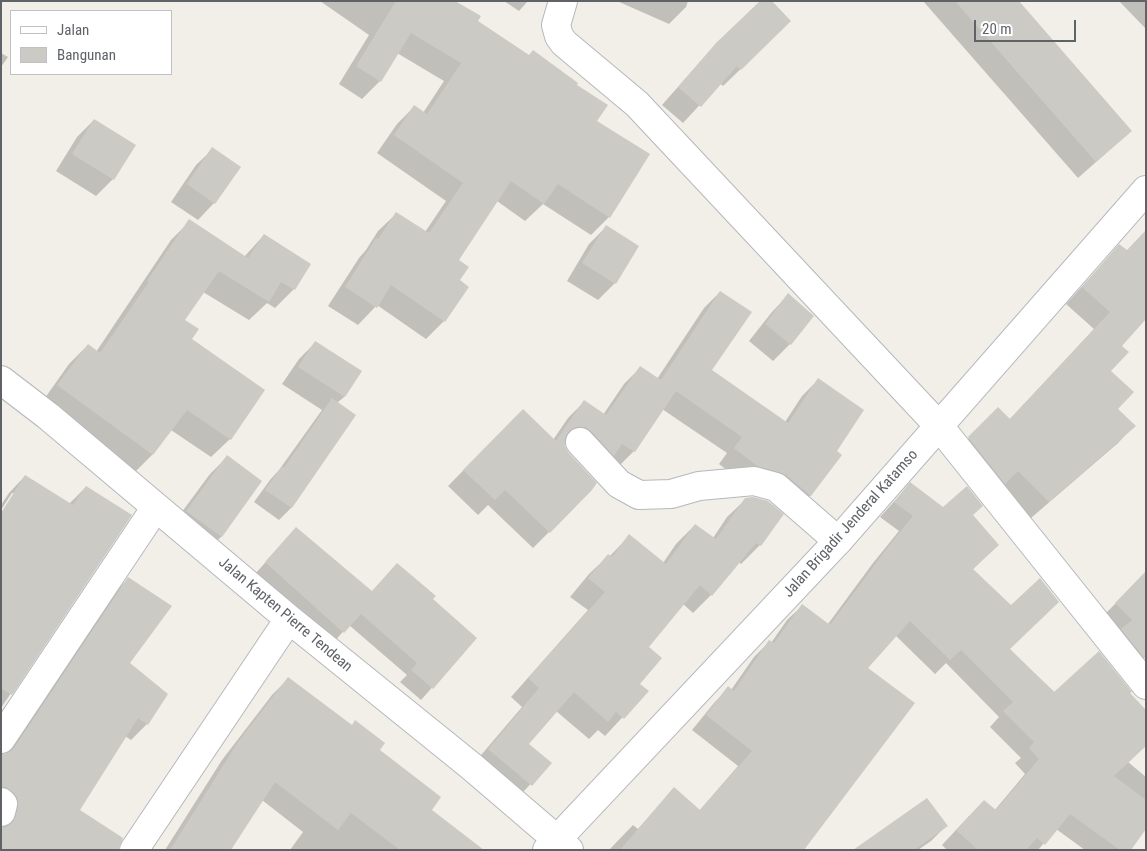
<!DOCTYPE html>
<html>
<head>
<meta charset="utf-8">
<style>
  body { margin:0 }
  #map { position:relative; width:1147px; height:851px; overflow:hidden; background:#f1efe8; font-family:"Roboto Condensed",sans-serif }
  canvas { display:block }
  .frame { position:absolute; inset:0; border:2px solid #5f6368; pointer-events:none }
  .legend { position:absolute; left:10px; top:10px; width:162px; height:65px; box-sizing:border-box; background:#fff; border:1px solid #bfc1c3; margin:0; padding:6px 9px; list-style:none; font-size:15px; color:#5f6368 }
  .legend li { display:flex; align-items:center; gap:10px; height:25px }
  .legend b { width:25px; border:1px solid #bfc1c3 }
  .scale { position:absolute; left:974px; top:20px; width:102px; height:22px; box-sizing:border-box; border:2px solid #5f6368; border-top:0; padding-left:6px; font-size:15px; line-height:18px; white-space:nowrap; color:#5f6368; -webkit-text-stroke:4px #fff; paint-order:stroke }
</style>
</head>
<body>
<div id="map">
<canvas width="1147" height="851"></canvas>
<div class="frame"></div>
<ul class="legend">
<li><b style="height:6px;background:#fff"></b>Jalan</li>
<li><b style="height:14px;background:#cccac5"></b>Bangunan</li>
</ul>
<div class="scale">20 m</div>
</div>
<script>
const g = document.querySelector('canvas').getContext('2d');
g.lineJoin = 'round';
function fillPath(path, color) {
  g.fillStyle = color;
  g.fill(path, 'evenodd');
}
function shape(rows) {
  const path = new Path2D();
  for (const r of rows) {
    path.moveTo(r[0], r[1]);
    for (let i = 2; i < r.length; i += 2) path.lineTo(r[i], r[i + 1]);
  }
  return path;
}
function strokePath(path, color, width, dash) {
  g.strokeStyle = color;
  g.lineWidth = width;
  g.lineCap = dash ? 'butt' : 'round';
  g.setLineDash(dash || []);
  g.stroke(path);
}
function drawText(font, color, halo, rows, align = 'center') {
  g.font = font + ' "Roboto Condensed",sans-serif';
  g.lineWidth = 4;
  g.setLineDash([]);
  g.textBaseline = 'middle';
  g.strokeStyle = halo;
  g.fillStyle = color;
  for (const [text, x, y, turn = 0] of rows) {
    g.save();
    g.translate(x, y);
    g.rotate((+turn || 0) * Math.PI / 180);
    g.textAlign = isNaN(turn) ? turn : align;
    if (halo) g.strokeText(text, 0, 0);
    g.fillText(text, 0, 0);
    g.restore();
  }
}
fillPath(shape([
  [320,1,453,1,476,22,576,85,595,121,609,217,591,235,543,204,525,221,497,201,457,261,458,280,467,287,444,321,426,339,377,305,358,325,328,306,359,258,366,250,378,231,396,214,425,232,446,201,377,153,397,124,414,107,423,113,444,81,397,53,380,81,362,99,339,84,369,35],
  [504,1,528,1,519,11],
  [617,1,688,1,686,7,669,24],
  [761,1,773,38,723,86,720,83,683,123,662,105,700,62],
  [923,1,1018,1,1131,131,1078,178],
  [1119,1,1146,1,1146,29],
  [1,53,8,57,1,67],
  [94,120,134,145,113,179,96,196,56,171,77,137],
  [213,149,214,203,198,220,171,202,196,165],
  [190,221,244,257,264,235,310,265,294,289,275,308,267,303,249,320,203,292,183,320,230,439,211,457,171,430,152,455,134,473,40,405,69,364,88,345,96,352,171,240],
  [606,227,615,283,598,300,567,281,589,244],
  [1119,246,1126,252,1120,346,1109,371,1116,409,1134,426,1118,443,1031,518,1000,487,952,455,998,409,1009,420,1094,329,1066,304],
  [720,292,710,370,785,422,802,396,818,380,836,451,840,455,810,496,794,511,741,481,719,464,727,453,662,409,634,451,618,467,569,443,564,443,564,446,591,490,533,548,488,505,478,515,448,486,523,410,553,440,568,418,584,402,603,415,624,384,640,368,657,379,704,308],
  [788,295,790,344,773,361,749,341,772,312],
  [316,342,360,371,344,397,337,403,355,416,291,508,279,520,254,502,270,480,279,470,322,410,282,384,299,359],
  [227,457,261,482,221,537,204,553,170,528,210,474],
  [25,476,69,504,86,487,130,515,1,708,1,515,15,493,12,493,1,510,1,505,9,493],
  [910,484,943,508,972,515,998,545,972,570,1009,649,1128,762,1146,777,1146,828,1130,850,1085,850,1056,829,1038,850,947,850,942,845,969,816,994,811,1025,774,1015,763,1021,758,990,727,999,717,946,663,935,674,895,635,866,668,802,850,609,850,633,825,638,829,674,789,699,811,738,766,692,730,714,703,728,688,731,690,754,657,769,642,771,643,787,620,802,606,828,624,873,563,899,531,880,517],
  [746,499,782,514,760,545,741,564,739,562,711,595,693,613,683,604,648,647,638,684,647,691,605,736,598,730,589,739,556,711,527,744,550,763,512,804,470,768,522,707,511,697,588,610,570,597,589,574,608,556,609,557,629,536,663,563,676,544,695,525,713,538,727,517],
  [296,528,371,592,476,638,421,700,400,682,407,675,349,625,332,644,255,574],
  [1146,573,1146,656,1128,674,1099,620],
  [128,579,128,663,147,724,131,740,125,736,1,850,1,756,5,755,112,595],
  [288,679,378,750,430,810,473,850,290,850,303,832,262,800,230,850,165,850,222,760,272,695],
  [946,826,931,841,918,850,856,850]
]), '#0003');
fillPath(shape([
  [396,1,455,1,481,16,478,21,529,55,533,50,578,83,577,85,608,105,597,121,650,154,610,218,558,184,544,204,511,181,459,260,469,267,460,280,469,287,445,322,391,285,377,308,345,287,376,238,378,239,396,212,429,233,463,183,394,135,414,105,427,114,461,63,411,33,381,82,356,66],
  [760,1,772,1,791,21,741,70,737,66,701,107,678,87,716,43],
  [955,1,1019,1,1132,131,1096,162],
  [94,119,136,145,114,180,72,154],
  [212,147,241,167,215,204,187,184],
  [189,219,248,258,264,234,311,264,295,290,281,282,269,302,219,271,185,320,199,329,192,339,265,390,231,440,187,410,153,455,57,385,88,344,100,353,149,282,147,281],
  [606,225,639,246,616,284,582,263],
  [1146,230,1146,319,1122,346,1129,352,1111,371,1134,392,1118,409,1136,426,1049,502,1018,471,1005,484,968,437,998,407,1010,419,1110,312,1082,287,1119,244,1127,250],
  [720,291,752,312,712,370,788,423,818,378,864,410,837,451,842,455,811,496,786,475,757,466,734,448,742,437,676,391,635,452,622,444,614,456,591,431,585,427,576,427,569,431,565,438,565,446,568,452,597,483,592,490,550,533,505,490,495,500,463,470,523,409,556,441,584,400,606,415,640,366,661,380],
  [788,293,814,316,791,345,765,324],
  [315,341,362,371,345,397,298,367],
  [332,398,356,415,292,508,265,490,282,466,284,468],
  [227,455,262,481,222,537,186,511],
  [25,475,73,505,86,486,132,515,12,695,1,688,1,513],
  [910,482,943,507,967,486,983,506,973,515,999,545,973,569,1011,605,1040,578,1059,602,1010,649,1054,692,1099,651,1132,692,1130,693,1146,710,1146,746,1114,776,1146,800,1146,829,1131,850,1120,850,1070,814,1045,845,1037,838,1026,850,978,850,956,830,984,800,996,810,1039,759,1029,748,1034,742,1003,711,1013,702,961,650,950,660,910,621,868,668,915,703,804,850,620,850,674,787,700,810,752,751,706,715,728,686,734,691,769,640,774,643,802,604,830,625,888,547,913,516,894,502],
  [753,497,768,501,784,514,761,546,756,543,712,596,700,585,649,647,662,658,640,684,649,691,624,719,616,712,608,722,574,692,529,744,552,763,532,786,488,749,539,688,528,678,605,592,588,578,608,554,612,557,629,534,666,564,695,524,716,539,745,498],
  [296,527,372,591,397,563,436,596,433,599,477,638,433,689,411,670,417,663,361,614,344,633,265,562],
  [1146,571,1146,660,1121,629,1132,620,1115,603],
  [128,577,172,606,130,663,168,694,148,725,138,718,80,810,123,838,118,850,1,850,1,827,6,827,13,822,18,807,18,799,14,793,6,787,1,787,1,754,8,753,14,748],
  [288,677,352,725,355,720,385,743,380,750,441,797,432,810,484,850,400,850,351,813,338,830,275,782,231,850,170,850,238,742],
  [927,798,948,826,914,850,853,850]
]), '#cccac5');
const street = shape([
  [563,1,556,25,559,36,564,43,637,104,939,426,1146,685],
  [1,380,48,416,289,619,471,766,569,850],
  [580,442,619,484,639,495,671,494,699,486,754,481,776,487,838,541],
  [1,739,156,507],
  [1,802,3,804,1,812],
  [134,850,289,619]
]);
const secondary = shape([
  [547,850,838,541,1146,190]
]);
strokePath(street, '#b5b8bc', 30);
strokePath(secondary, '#b6babf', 30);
strokePath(street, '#fff', 28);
strokePath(secondary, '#fff', 28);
drawText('15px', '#5f6368', '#fff', [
  ["Jalan Brigadir Jenderal Katamso",851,524,-48],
  ["Jalan Kapten Pierre Tendean",285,615,40]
]);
</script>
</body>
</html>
